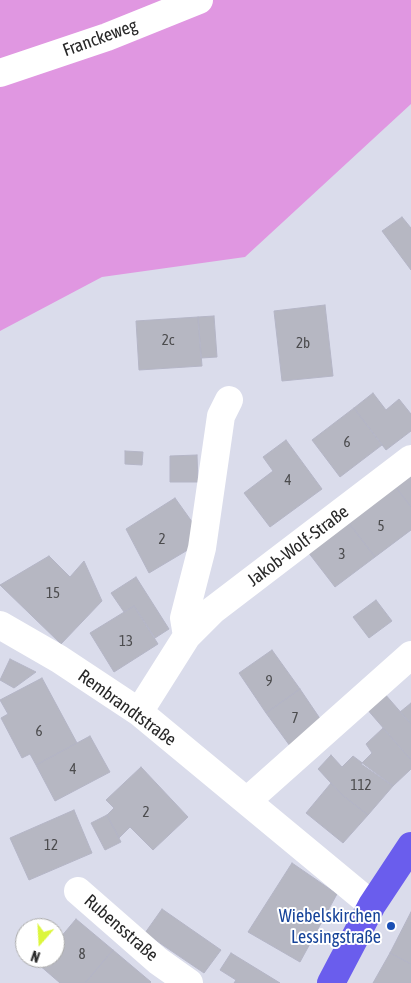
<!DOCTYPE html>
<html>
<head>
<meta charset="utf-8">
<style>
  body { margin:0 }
  #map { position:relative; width:411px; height:983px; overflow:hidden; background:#dadceb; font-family:"Asap Condensed",sans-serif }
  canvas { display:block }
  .north { position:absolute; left:15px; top:918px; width:50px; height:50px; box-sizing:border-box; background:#fff; border:1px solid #a9a9a9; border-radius:50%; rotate:199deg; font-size:14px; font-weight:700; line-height:20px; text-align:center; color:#282828 }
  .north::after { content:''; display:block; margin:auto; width:18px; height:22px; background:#dcf63c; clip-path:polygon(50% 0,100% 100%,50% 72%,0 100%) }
</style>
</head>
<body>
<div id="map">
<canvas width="411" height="983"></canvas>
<div class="north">N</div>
</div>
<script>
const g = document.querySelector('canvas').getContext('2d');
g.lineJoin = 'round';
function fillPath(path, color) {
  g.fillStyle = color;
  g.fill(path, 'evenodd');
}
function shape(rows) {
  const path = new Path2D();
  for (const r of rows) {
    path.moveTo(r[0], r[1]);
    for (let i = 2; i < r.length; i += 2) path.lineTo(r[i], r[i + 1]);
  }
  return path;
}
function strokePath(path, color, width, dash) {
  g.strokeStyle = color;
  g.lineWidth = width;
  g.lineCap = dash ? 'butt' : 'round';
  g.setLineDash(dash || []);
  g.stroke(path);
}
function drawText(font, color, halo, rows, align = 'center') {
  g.font = font + ' "Asap Condensed",sans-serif';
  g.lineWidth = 4;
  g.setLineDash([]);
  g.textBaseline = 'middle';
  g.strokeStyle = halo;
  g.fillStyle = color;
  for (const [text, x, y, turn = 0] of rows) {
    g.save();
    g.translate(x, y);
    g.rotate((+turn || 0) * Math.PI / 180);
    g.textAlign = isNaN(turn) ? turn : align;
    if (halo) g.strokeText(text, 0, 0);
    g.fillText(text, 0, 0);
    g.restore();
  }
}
fillPath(shape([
  [0,0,411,0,411,104,245,257,102,277,0,331]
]), '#e097e1');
const building = shape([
  [402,217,411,228,411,270,382,231,402,217],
  [325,305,333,376,282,381,274,311,325,305],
  [214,316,217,357,201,358,198,317,214,316],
  [198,317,202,366,139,370,136,321,198,317],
  [373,393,386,410,399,399,411,414,411,431,386,450,354,408,373,393],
  [354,408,382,445,340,477,312,440,354,408],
  [286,440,322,489,270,527,244,493,273,471,263,457,286,440],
  [125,451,143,452,142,465,125,464,125,451],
  [197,455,198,482,170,482,170,456,197,455],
  [411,474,411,507,395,486,411,474],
  [395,486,411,507,411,530,375,557,348,522,395,486],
  [175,498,195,526,191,548,149,573,126,529,175,498],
  [348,522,375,557,335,587,308,552,348,522],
  [49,556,70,577,84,561,102,601,61,644,0,585,49,556],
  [136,577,169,629,155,638,134,606,124,612,111,593,136,577],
  [376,600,392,621,369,638,353,617,376,600],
  [134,606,158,644,114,672,90,633,134,606],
  [272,650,300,689,266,713,239,673,272,650],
  [10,659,36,672,14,688,0,680,10,659],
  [42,678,77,743,36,765,30,754,22,758,1,718,8,714,0,700,42,678],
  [300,689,323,723,290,746,266,713,300,689],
  [384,693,411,724,411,760,366,708,384,693],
  [411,703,411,724,400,712,411,703],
  [383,728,411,760,411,769,393,786,361,764,372,753,366,744,383,728],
  [90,736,110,772,55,801,36,765,90,736],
  [331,755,342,767,353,756,393,786,368,815,341,794,318,769,331,755],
  [141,767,188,817,153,850,130,827,119,838,107,815,114,808,106,800,141,767],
  [331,783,341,794,368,815,343,843,306,813,331,783],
  [74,810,92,853,29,880,10,838,74,810],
  [107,815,121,842,105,850,91,823,107,815],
  [292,863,337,894,300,962,248,932,292,863],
  [162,909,221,950,204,973,145,933,162,909],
  [411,912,411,964,390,953,411,912],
  [76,919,113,950,85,983,60,983,38,964,43,958,55,958,55,944,76,919],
  [113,950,151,982,150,983,85,983,113,950],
  [231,953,280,983,234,983,236,980,220,970,231,953],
  [390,953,411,964,411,983,373,983,390,953]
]);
fillPath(building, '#b6b7c2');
strokePath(building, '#b4b5c6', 1);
strokePath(shape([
  [0,73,107,37,199,0],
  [0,625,59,659,139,712,372,905],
  [187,636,184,618,202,548,221,416,229,400],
  [139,712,187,636,213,610,411,459],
  [247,801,411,655],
  [78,891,158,961,189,983]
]), '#fff', 28);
strokePath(shape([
  [331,983,372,905,411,846]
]), '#6a5ded', 28);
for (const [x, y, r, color] of [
  [391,926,5,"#1a4fb4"]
]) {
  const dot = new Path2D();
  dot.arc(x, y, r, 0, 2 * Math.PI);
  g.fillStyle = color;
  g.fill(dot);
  strokePath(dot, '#fff', 2);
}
drawText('15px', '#4c4c4e', null, [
  ["2c",168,340],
  ["2b",303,343],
  ["6",347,442],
  ["4",288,480],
  ["5",381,526],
  ["2",162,539],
  ["3",342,554],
  ["15",53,593],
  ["13",126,641],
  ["9",269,681],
  ["7",295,718],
  ["6",39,731],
  ["4",73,769],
  ["112",361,785],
  ["2",146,812],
  ["12",51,845],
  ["8",82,954]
]);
drawText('18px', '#282828', '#fff', [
  ["Franckeweg",100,38,-20],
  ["Jakob-Wolf-Straße",298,546,-37],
  ["Rembrandtstraße",127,708,36],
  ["Rubensstraße",121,928,41]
]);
drawText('18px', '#164399', '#fff', [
  ["Wiebelskirchen",381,916],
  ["Lessingstraße",381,937]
], 'right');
</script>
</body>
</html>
